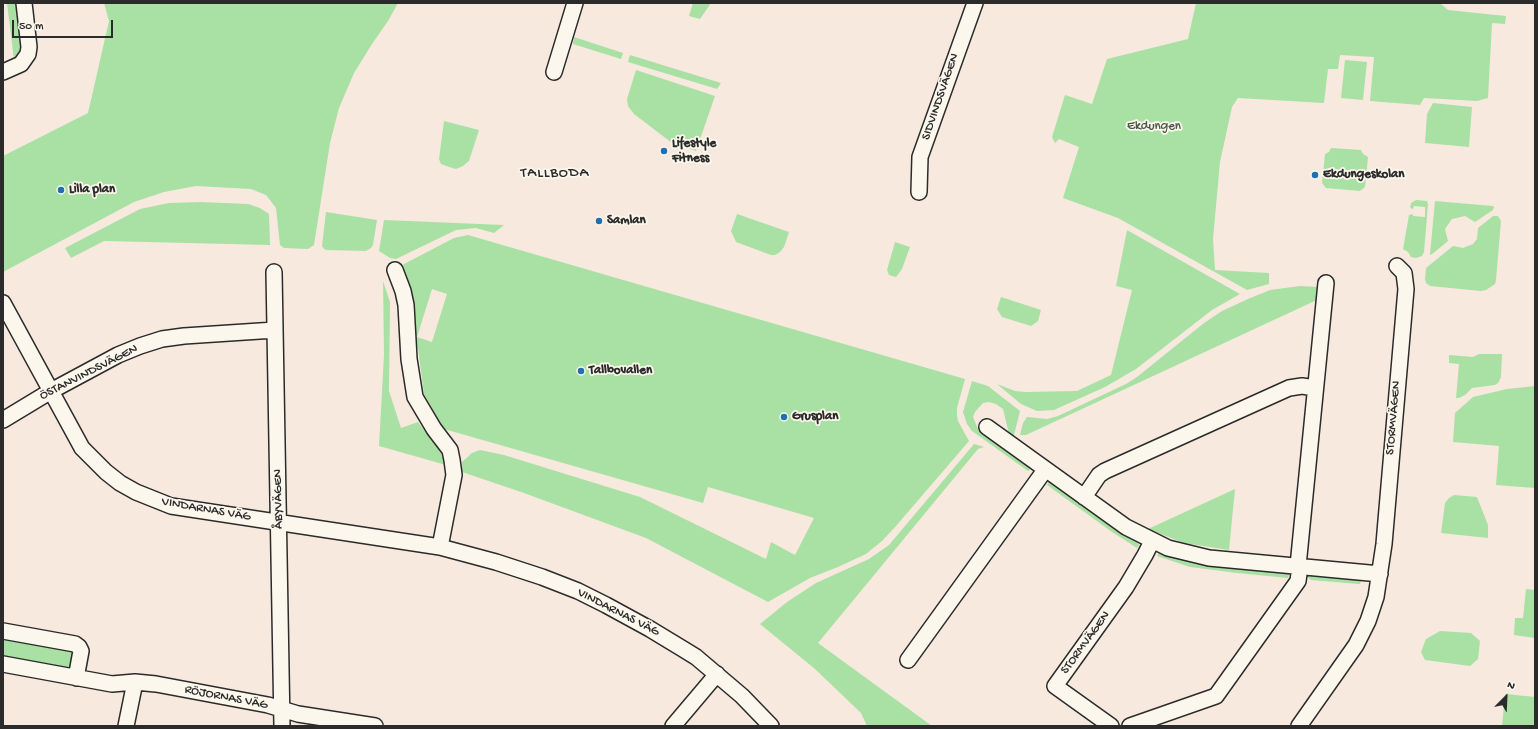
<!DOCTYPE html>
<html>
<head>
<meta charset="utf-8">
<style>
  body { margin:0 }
  #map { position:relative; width:1538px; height:729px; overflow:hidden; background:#f8e9df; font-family:"Gochi Hand",sans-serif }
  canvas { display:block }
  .frame { position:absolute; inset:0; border:4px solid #2b2b2b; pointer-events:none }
  .north { position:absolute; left:1486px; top:677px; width:40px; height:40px; -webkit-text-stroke:3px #fbf7ec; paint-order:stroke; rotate:24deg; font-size:11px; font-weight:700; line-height:16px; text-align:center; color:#2b2b2b }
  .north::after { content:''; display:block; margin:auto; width:14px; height:18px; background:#2b2b2b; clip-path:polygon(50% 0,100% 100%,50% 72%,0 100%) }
  .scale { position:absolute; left:12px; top:20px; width:101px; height:18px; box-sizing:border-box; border:2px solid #2b2b2b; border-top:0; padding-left:5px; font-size:12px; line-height:14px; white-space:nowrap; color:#2b2b2b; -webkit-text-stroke:3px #fbf7ec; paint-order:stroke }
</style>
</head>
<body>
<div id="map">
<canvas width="1538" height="729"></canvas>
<div class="frame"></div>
<div class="north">N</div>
<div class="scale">50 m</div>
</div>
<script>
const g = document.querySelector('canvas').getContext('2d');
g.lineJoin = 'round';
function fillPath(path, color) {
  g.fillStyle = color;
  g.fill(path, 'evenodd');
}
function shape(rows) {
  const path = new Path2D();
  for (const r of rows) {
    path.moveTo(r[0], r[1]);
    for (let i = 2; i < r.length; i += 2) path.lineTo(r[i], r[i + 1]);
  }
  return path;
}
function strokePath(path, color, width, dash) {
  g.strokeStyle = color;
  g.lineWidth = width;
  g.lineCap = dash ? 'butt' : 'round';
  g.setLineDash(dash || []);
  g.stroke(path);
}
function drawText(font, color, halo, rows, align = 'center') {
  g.font = font + ' "Gochi Hand",sans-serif';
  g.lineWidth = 3.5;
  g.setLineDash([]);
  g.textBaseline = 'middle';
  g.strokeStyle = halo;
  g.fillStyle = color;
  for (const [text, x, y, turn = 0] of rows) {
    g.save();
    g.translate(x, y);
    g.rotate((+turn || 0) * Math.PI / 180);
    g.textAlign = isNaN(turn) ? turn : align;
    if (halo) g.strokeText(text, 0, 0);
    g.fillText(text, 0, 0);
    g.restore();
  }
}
fillPath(shape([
  [7,3,18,3,23,43,21,51,14,60],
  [104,3,398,3,388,21,372,44,354,73,339,108,330,143,314,245,308,249,284,248,280,245,276,208,266,195,251,189,196,186,164,192,134,202,3,272,3,156,88,113,109,21],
  [693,3,711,3,700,19,689,16],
  [1196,3,1440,3,1448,10,1506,16,1505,24,1492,23,1488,98,1477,101,1424,98,1420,105,1370,101,1374,57,1340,55,1338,69,1328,69,1324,103,1238,98,1232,107,1220,162,1213,239,1215,270,1269,273,1269,284,1247,290,1118,218,1063,198,1079,147,1059,139,1055,143,1052,137,1065,95,1092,104,1107,59,1188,39],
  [574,37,623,53,621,59,573,44],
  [630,55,721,83,717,89,628,62],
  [1345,60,1367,62,1363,100,1341,98],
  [636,70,715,96,696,151,672,143,634,114,628,106,627,99],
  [1433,103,1472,107,1469,147,1425,143,1427,114],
  [444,121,479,130,469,161,463,166,456,169,449,167,441,164,439,159],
  [1331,148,1361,150,1363,154,1368,157,1365,187,1360,191,1326,188,1322,183,1325,154,1329,152],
  [1416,200,1427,201,1428,204,1424,252,1422,256,1416,258,1411,257,1408,252,1403,249,1409,215,1413,214,1413,216,1425,217,1425,207,1414,206,1413,209,1410,208,1411,203],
  [1435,201,1493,206,1494,207,1493,210,1475,222,1465,216,1452,219,1445,229,1448,241,1431,255,1430,254],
  [201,202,248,204,260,208,269,214,270,245,104,241,71,258,65,248,140,209,169,203],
  [326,212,377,220,373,245,371,248,366,251,327,250,324,249,322,246],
  [737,214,789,232,784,247,780,252,775,255,771,255,736,242,731,231],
  [1493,216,1498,216,1501,221,1496,280,1495,284,1486,290,1481,291,1430,286,1426,283,1425,279,1426,268,1453,246,1463,248,1473,244,1477,239,1478,228],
  [384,220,504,225,494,233,476,228,456,230,396,259,390,258,379,251],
  [1127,230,1240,294,1212,310,1136,369,1105,387,1054,410,1037,411,1021,404,997,384,1015,391,1025,392,1077,391,1111,375,1132,290,1116,286],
  [468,235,965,379,957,408,957,415,958,421,969,441,896,526,882,541,866,554,838,567,810,578,768,602,646,538,524,493,462,472,462,462,472,453,480,450,504,455,640,497,766,559,771,542,795,555,814,518,708,487,703,503,444,429,424,394,418,348,415,345,402,268,404,264,454,238],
  [432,289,447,294,432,342,417,337],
  [895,242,910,247,902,269,896,277,889,275,887,270],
  [383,281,390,302,389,391,401,428,418,422,440,451,446,465,379,446,384,355],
  [1300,286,1320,287,1319,299,1026,435,1020,435,1023,423,1027,417,1047,419,1058,416,1126,384,1137,377,1204,323,1222,311,1248,299,1270,290],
  [1001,297,1041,310,1038,321,1031,326,1002,317,997,309],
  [1479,354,1502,354,1501,377,1498,383,1495,385,1472,388,1465,395,1459,398,1456,398,1459,364,1449,363,1449,355,1473,357],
  [972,381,988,386,1020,411,1013,439,1009,434,1003,409,996,404,989,402,983,403,975,412,973,417,978,429,1031,468,1028,471,972,431,967,424,963,412],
  [1535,386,1535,488,1496,485,1499,446,1453,442,1455,413,1473,397,1507,389],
  [974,444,984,447,978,449,818,643,932,726,867,726,861,713,815,669,760,624,787,602,816,583,869,559,889,545],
  [1049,481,1140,543,1137,548,1112,532,1047,485],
  [1235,489,1229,550,1184,543,1148,529],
  [1454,495,1477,497,1488,525,1488,538,1441,533,1445,503,1449,498],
  [1159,551,1289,572,1289,575,1288,578,1237,573,1190,567,1157,556],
  [1308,575,1360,579,1361,581,1360,584,1358,584,1311,580,1307,577],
  [1526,589,1535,590,1535,638,1514,635,1515,618,1523,618],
  [1368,592,1369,595,1367,606,1347,647,1291,726,1289,726,1347,644,1359,621],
  [1440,631,1471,633,1480,641,1478,659,1470,666,1425,660,1421,652,1426,639],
  [9,637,73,649,75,654,71,670,3,658,3,640],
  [1505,694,1535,697,1535,726,1502,726]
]), '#a9e0a4');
const street = shape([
  [3,72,21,64,28,54,29,47,24,3],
  [554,72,575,3],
  [919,192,920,157,975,3],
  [395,270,403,291,406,305,409,359,415,397,434,429,450,450,452,460,454,475,440,547],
  [274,272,282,726],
  [3,303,82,448,106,472,120,483,136,492,171,506,440,547,496,562,542,577,578,591,606,605,650,629,683,649,696,657,742,696,771,726],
  [3,420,51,391,118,355,140,346,162,339,184,336,275,330],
  [987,427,1126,527,1168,548,1209,558,1380,574],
  [1084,497,1099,475,1105,471,1289,388,1302,386,1315,388],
  [1298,566,1326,283],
  [3,631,75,644,79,647,81,651,76,678],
  [908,660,1045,470],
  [3,664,112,684,135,682,156,684,268,705,298,714,375,726],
  [126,726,135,682],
  [673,726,717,674],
  [1111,726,1055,686,1126,587,1145,555,1152,541],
  [1130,726,1216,696,1298,581,1300,566],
  [1299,726,1356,645,1368,621,1376,597,1384,544,1406,289,1404,273,1397,266]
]);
strokePath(street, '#2b2b2b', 18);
strokePath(street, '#fbf7ec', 15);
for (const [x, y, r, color] of [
  [664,151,4,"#1f6fb2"],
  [1315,175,4,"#1f6fb2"],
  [61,190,4,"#1f6fb2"],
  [599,221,4,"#1f6fb2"],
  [581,371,4,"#1f6fb2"],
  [784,417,4,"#1f6fb2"]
]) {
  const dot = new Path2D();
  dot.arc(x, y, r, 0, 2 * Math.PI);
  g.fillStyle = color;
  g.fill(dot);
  strokePath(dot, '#fbf7ec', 1.5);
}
drawText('13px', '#2b2b2b', '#fbf7ec', [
  ["SIDVINDSVÄGEN",941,97,-71],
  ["ÖSTANVINDSVÄGEN",89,373,-27],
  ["STORMVÄGEN",1394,418,-85],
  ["ÅBYVÄGEN",279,499,-91],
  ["VINDARNAS VÄG",206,510,10],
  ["VINDARNAS VÄG",618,613,27],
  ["STORMVÄGEN",1086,643,-54],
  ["RÖJORNAS VÄG",226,698,11]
]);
drawText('13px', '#4a5849', '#fbf7ec', [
  ["Ekdungen",1154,127]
]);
drawText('bold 13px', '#2b2b2b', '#fbf7ec', [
  ["Lifestyle",672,144],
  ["Fitness",672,159],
  ["Ekdungeskolan",1323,175],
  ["Lilla plan",69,190],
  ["Samlan",607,221],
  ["Tallbovallen",589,371],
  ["Grusplan",792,417]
], 'left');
g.letterSpacing = '1px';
drawText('15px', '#2b2b2b', '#fbf7ec', [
  ["TALLBODA",555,174]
]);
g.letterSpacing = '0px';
</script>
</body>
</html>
